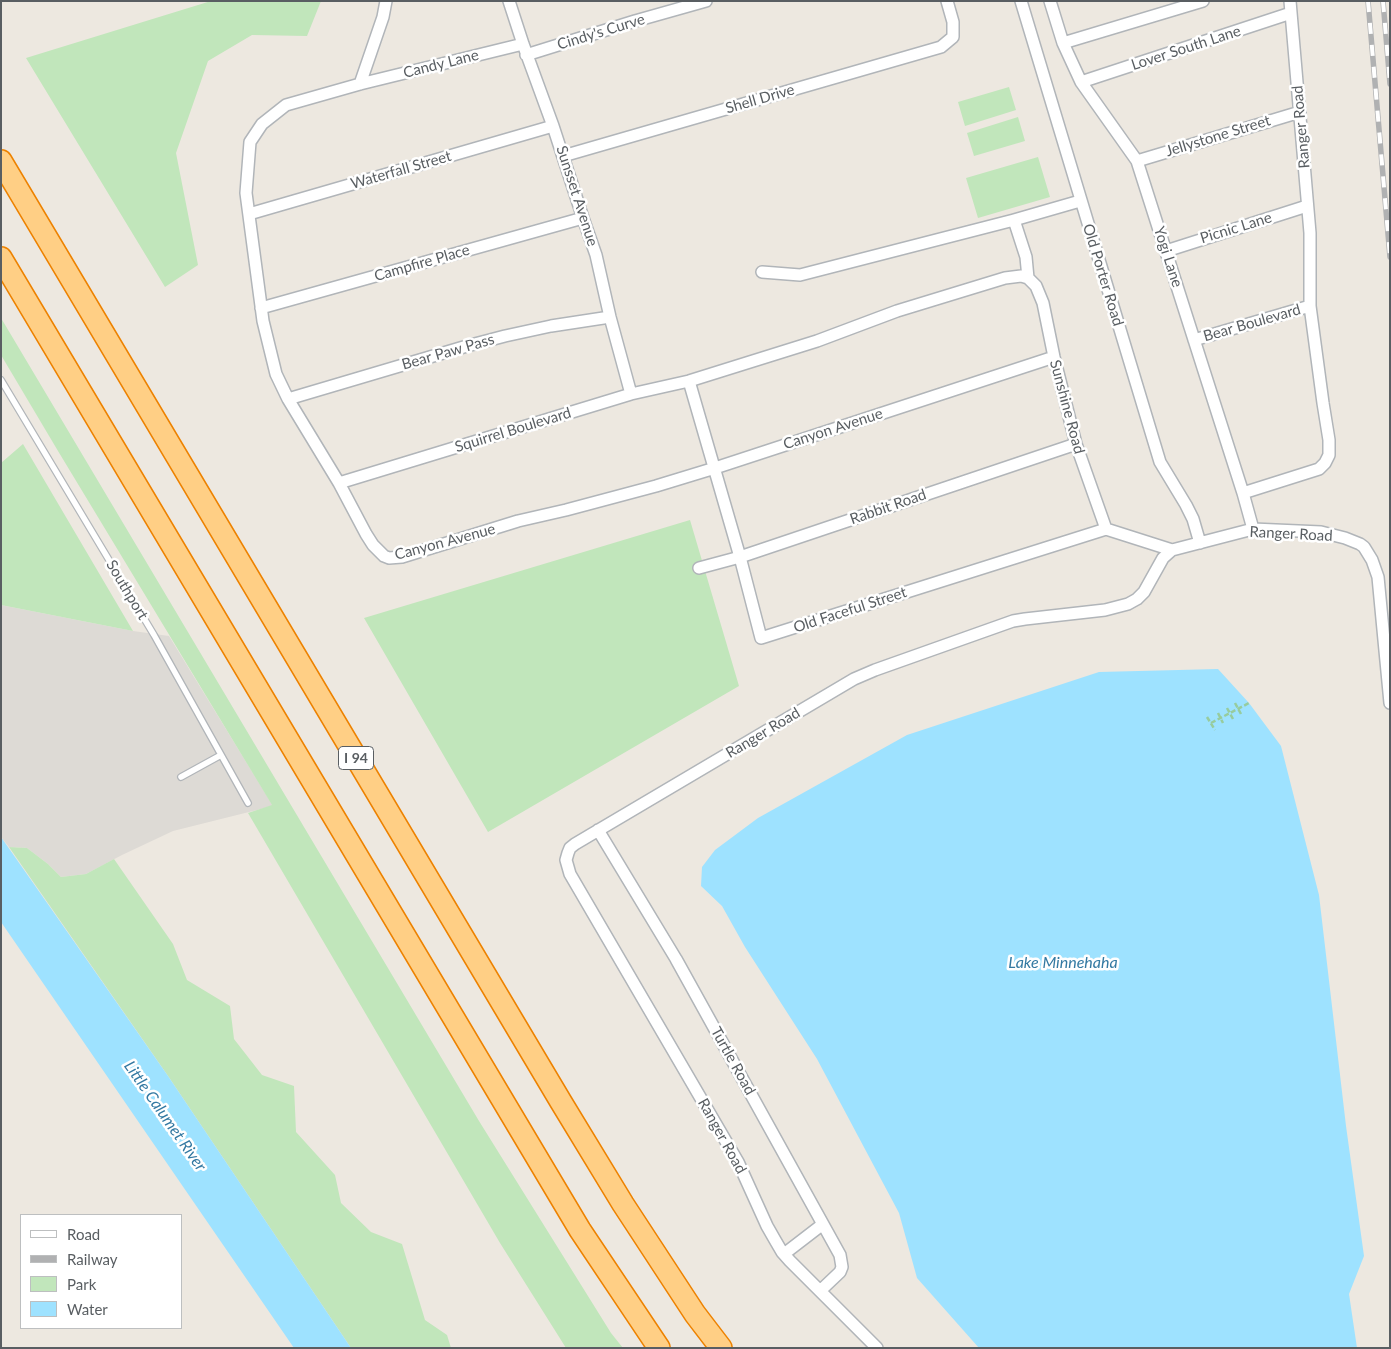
<!DOCTYPE html>
<html>
<head>
<meta charset="utf-8">
<style>
  body { margin:0 }
  #map { position:relative; width:1391px; height:1349px; overflow:hidden; background:#ede8e0; font-family:Lato,sans-serif }
  canvas { display:block }
  .frame { position:absolute; inset:0; border:2px solid #595e62; pointer-events:none }
  .legend { position:absolute; left:20px; top:1214px; width:162px; height:115px; box-sizing:border-box; background:#fff; border:1px solid #bdbfc0; margin:0; padding:6px 9px; list-style:none; font-size:15px; color:#595e62 }
  .legend li { display:flex; align-items:center; gap:10px; height:25px }
  .legend b { width:25px; border:1px solid #bdbfc0 }
</style>
</head>
<body>
<div id="map">
<canvas width="1391" height="1349"></canvas>
<div class="frame"></div>
<ul class="legend">
<li><b style="height:6px;background:#fff"></b>Road</li>
<li><b style="height:6px;background:#b0b1b2"></b>Railway</li>
<li><b style="height:14px;background:#c1e6bb"></b>Park</li>
<li><b style="height:14px;background:#9ee2ff"></b>Water</li>
</ul>
</div>
<script>
const g = document.querySelector('canvas').getContext('2d');
g.lineJoin = 'round';
function fillPath(path, color) {
  g.fillStyle = color;
  g.fill(path, 'evenodd');
}
function shape(rows) {
  const path = new Path2D();
  for (const r of rows) {
    path.moveTo(r[0], r[1]);
    for (let i = 2; i < r.length; i += 2) path.lineTo(r[i], r[i + 1]);
  }
  return path;
}
function strokePath(path, color, width, dash) {
  g.strokeStyle = color;
  g.lineWidth = width;
  g.lineCap = dash ? 'butt' : 'round';
  g.setLineDash(dash || []);
  g.stroke(path);
}
function drawText(font, color, halo, rows, align = 'center') {
  g.font = font + ' Lato,sans-serif';
  g.lineWidth = 5;
  g.setLineDash([]);
  g.textBaseline = 'middle';
  g.strokeStyle = halo;
  g.fillStyle = color;
  for (const [text, x, y, turn = 0] of rows) {
    g.save();
    g.translate(x, y);
    g.rotate((+turn || 0) * Math.PI / 180);
    g.textAlign = isNaN(turn) ? turn : align;
    if (halo) g.strokeText(text, 0, 0);
    g.fillText(text, 0, 0);
    g.restore();
  }
}
fillPath(shape([
  [1,605,133,631,169,636,273,806,173,831,122,855,86,874,61,877,48,864,27,848,9,847,1,837]
]), '#dddad5');
fillPath(shape([
  [211,1,321,1,307,36,252,35,208,61,176,153,198,265,165,287,26,58],
  [1009,87,1016,110,965,126,958,102],
  [1018,117,1025,141,974,156,967,133],
  [1038,157,1050,197,978,218,966,178],
  [1,318,479,1121,611,1333,623,1348,566,1348,500,1243,248,813,272,805,58,451,1,355],
  [23,444,133,631,1,605,1,463],
  [690,520,739,686,488,832,364,618],
  [9,847,27,848,48,864,61,877,86,874,114,859,173,944,187,980,230,1006,234,1039,262,1075,294,1086,296,1132,335,1175,341,1203,371,1232,402,1244,425,1320,447,1335,451,1348,351,1348,168,1076]
]), '#c1e6bb');
fillPath(shape([
  [1218,669,1249,703,1281,746,1319,895,1346,1126,1364,1256,1349,1294,1357,1348,979,1348,917,1278,899,1213,817,1059,745,947,722,906,701,886,702,867,715,850,758,818,907,735,1099,672],
  [1,837,168,1076,351,1348,294,1348,1,922]
]), '#9ee2ff');
const lane = shape([
  [1,380,154,635,248,803],
  [181,777,221,755]
]);
const street = shape([
  [509,1,523,44,553,126,583,218,596,255,610,317,631,394],
  [1021,1,1160,462,1186,505,1193,519,1200,543],
  [1050,1,1063,43,1081,82,1137,161,1243,493,1253,529],
  [1063,43,1203,1],
  [523,44,360,84,286,105,262,124,250,142,246,193,263,321,276,374,288,399,339,483,366,534,373,545,384,556,389,558,402,557,518,521,566,510,656,486,715,468,1054,357],
  [526,55,635,21,706,1],
  [1081,82,1291,13],
  [360,84,383,17,386,1],
  [563,156,941,47,953,37,953,22,947,1],
  [1137,161,1300,112],
  [249,214,553,126],
  [1014,220,1026,257,1028,278,1036,286,1043,303,1054,357,1076,444,1106,529],
  [1166,251,1307,206],
  [762,272,800,275,1014,220,1080,201],
  [261,308,583,218],
  [1194,340,1310,306],
  [689,381,740,557,761,638,1106,529],
  [288,399,467,346,505,336,551,326,610,317],
  [339,483,631,394,689,381,817,341,897,311,1005,278,1021,276,1028,278],
  [1243,493,1319,469,1325,463,1329,455,1329,440,1323,403,1310,306,1310,233,1290,1],
  [1106,529,1172,550],
  [699,568,740,557,1076,444],
  [598,830,676,959,840,1255,842,1267,840,1272,820,1291],
  [784,1254,823,1224],
  [877,1348,790,1261,782,1252,775,1240,767,1226,738,1162,570,874,566,860,568,853,570,848,575,844,854,679,875,670,1013,621,1025,619,1105,610,1128,604,1137,599,1144,592,1163,558,1172,550,1253,529,1321,532,1345,538,1360,544,1364,547,1372,560,1378,577,1390,703]
]);
const highway = shape([
  [1,161,561,1102,623,1204,695,1314,721,1348],
  [1,258,580,1230,659,1348]
]);
strokePath(lane, '#b1b5b9', 8);
strokePath(street, '#b1b5b9', 14);
strokePath(highway, '#ed8200', 24);
strokePath(shape([
  [1235,703,1241,714],
  [1227,708,1233,719],
  [1218,713,1223,723],
  [1207,717,1215,730],
  [1211,723,1249,703]
]), '#97cc9e', 2.5, [5, 2.5]);
strokePath(lane, '#fff', 5.5);
strokePath(street, '#fff', 11);
strokePath(highway, '#ffcf85', 21);
const rail = shape([
  [1368,1,1390,257],
  [1383,1,1390,84]
]);
strokePath(rail, '#b0b1b2', 5.5);
strokePath(rail, '#fff', 4, [11]);
for (const [x, y, w] of [
  [356,758,35]
]) {
  const box = new Path2D();
  box.roundRect(x - w / 2, y - 11.5, w, 23, 4);
  g.fillStyle = '#fff';
  g.fill(box);
  strokePath(box, '#595e62', 1);
}
drawText('bold 14px', '#595e62', null, [
  ["I 94",356,758]
]);
drawText('15px', '#595e62', '#fff', [
  ["Cindy's Curve",601,32,-17],
  ["Lover South Lane",1186,48,-18],
  ["Candy Lane",441,64,-14],
  ["Shell Drive",760,99,-16],
  ["Ranger Road",1301,127,-95],
  ["Jellystone Street",1218,136,-17],
  ["Waterfall Street",401,170,-16],
  ["Sunsset Avenue",577,196,72],
  ["Picnic Lane",1236,228,-17],
  ["Yogi Lane",1168,257,72],
  ["Campfire Place",422,263,-16],
  ["Old Porter Road",1103,275,73],
  ["Bear Boulevard",1252,323,-16],
  ["Bear Paw Pass",448,352,-16],
  ["Sunshine Road",1067,407,75],
  ["Canyon Avenue",833,429,-18],
  ["Squirrel Boulevard",513,430,-17],
  ["Rabbit Road",888,507,-19],
  ["Ranger Road",1291,534,3],
  ["Canyon Avenue",445,542,-15],
  ["Southport",127,590,59],
  ["Old Faceful Street",850,610,-18],
  ["Ranger Road",763,733,-31],
  ["Turtle Road",733,1061,61],
  ["Ranger Road",722,1136,61]
]);
drawText('italic 16px', '#3379a2', '#fff', [
  ["Lake Minnehaha",1063,963],
  ["Little Calumet River",165,1116,55]
]);
</script>
</body>
</html>
